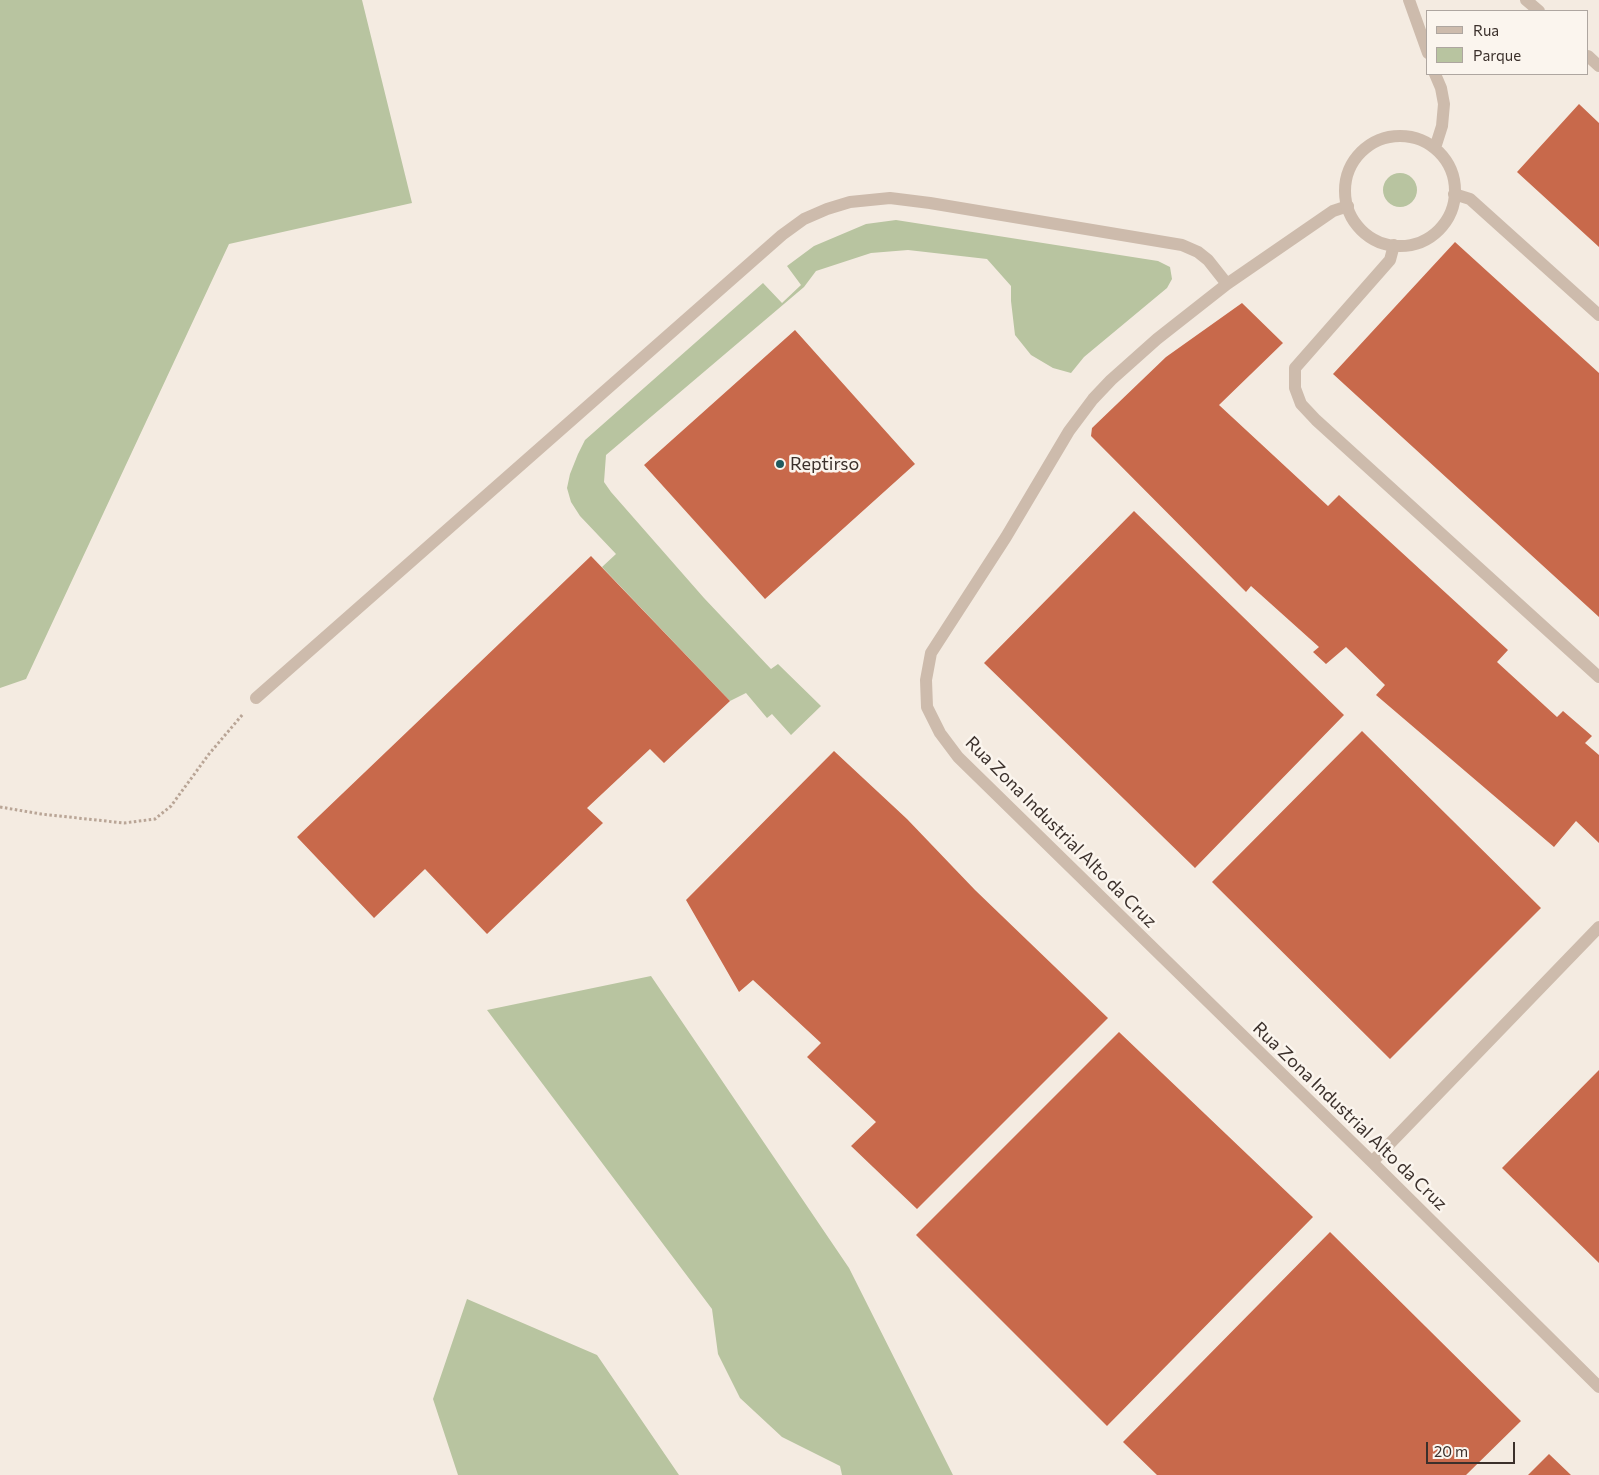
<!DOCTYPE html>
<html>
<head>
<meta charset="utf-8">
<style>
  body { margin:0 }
  #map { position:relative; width:1599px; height:1475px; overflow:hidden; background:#f4ebe1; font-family:Commissioner,sans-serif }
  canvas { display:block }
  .legend { position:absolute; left:1426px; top:10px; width:162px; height:65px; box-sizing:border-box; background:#fbf5ee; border:1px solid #aea6a0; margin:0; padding:6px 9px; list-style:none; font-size:15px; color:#3b302b }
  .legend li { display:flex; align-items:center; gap:10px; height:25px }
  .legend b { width:25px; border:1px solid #aea6a0 }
  .scale { position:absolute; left:1426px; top:1442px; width:89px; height:22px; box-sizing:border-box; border:2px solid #3b302b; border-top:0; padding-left:6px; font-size:15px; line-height:18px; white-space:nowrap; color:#3b302b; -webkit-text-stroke:4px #fbf5ee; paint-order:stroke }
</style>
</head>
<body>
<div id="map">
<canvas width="1599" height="1475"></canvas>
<ul class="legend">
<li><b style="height:6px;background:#cdbbac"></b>Rua</li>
<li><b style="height:14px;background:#b8c4a0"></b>Parque</li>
</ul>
<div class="scale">20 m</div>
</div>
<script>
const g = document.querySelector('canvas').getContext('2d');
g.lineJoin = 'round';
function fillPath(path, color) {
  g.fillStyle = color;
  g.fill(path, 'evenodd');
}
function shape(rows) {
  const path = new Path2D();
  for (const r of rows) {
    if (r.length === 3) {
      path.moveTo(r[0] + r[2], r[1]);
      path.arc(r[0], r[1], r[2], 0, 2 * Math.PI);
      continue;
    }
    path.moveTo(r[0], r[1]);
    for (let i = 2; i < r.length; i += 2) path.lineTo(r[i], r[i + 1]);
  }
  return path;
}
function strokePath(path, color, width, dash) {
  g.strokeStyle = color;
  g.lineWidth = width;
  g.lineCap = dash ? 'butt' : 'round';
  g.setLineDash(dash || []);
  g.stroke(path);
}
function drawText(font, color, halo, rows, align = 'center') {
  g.font = font + ' Commissioner,sans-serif';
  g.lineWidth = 5;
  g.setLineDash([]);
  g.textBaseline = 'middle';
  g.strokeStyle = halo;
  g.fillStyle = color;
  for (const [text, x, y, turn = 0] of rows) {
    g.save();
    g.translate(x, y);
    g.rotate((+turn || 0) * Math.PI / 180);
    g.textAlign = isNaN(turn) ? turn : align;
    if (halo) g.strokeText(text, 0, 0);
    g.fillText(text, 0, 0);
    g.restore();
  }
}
fillPath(shape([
  [0,0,362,0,412,203,229,244,26,679,0,688],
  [1400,190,17],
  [896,220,1158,261,1170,267,1172,279,1167,288,1084,357,1071,373,1053,368,1031,355,1015,335,1011,301,1011,286,987,259,908,250,871,253,816,271,804,287,606,455,604,482,611,492,704,598,771,669,778,664,821,706,791,735,772,714,767,718,746,693,730,701,602,567,616,554,580,516,571,502,567,488,570,474,578,454,585,440,763,283,782,303,801,285,787,266,814,246,866,224],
  [651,976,849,1268,953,1475,842,1475,840,1466,782,1437,740,1398,718,1354,712,1309,487,1010],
  [467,1299,597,1355,679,1475,458,1475,433,1399]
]), '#b8c4a0');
fillPath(shape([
  [1579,104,1599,123,1599,247,1517,172],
  [1455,242,1599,373,1599,617,1333,374],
  [1242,303,1283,343,1219,405,1328,506,1339,495,1508,650,1497,662,1557,717,1563,711,1592,736,1585,743,1599,755,1599,843,1576,821,1554,847,1376,695,1385,685,1346,647,1326,664,1313,652,1319,647,1251,586,1246,592,1091,436,1092,428,1166,357],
  [795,330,915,464,765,599,644,465],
  [1134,511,1344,715,1195,868,984,663],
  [591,556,730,701,664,763,650,749,587,808,603,823,487,934,425,869,374,918,297,837],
  [1362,731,1541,908,1390,1059,1212,882],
  [834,751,907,819,975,890,1108,1018,917,1209,851,1146,876,1122,807,1057,821,1043,753,980,739,992,686,900],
  [1119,1032,1313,1217,1107,1426,916,1235],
  [1599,1070,1599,1263,1502,1168],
  [1330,1232,1521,1421,1466,1475,1157,1475,1123,1442],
  [1549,1454,1571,1475,1528,1475]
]), '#c8694b');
strokePath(shape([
  [0,807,41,814,124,823,155,819,171,806,209,754,243,714]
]), '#b9a596', 3, [2.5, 2.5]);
strokePath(shape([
  [1526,0,1539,11],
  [1588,56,1599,66],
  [1454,194,1470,199,1599,315],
  [1348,206,1333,211,1227,284,1157,339,1111,380,1093,399,1069,431,1006,537,931,653,926,680,927,707,940,733,958,757,1372,1162,1599,1387],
  [1394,245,1390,260,1295,368,1295,388,1301,404,1316,420,1599,677],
  [256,698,782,235,804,219,827,209,850,202,890,198,930,203,1182,245,1198,252,1208,260,1227,284],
  [1372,1162,1599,927]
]), '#cdbbac', 12);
strokePath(shape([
  [1409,0,1428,53],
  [1400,191,55],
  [1435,148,1442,126,1444,104,1441,88,1435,74]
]), '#cdbbac', 12);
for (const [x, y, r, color] of [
  [780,464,5,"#1f5a5e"]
]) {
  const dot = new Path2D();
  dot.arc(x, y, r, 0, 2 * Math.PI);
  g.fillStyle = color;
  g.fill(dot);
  strokePath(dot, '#fbf5ee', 2);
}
drawText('18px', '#3b302b', '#fbf5ee', [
  ["Reptirso",790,464]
], 'left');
drawText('18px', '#3b302b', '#fbf5ee', [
  ["Rua Zona Industrial Alto da Cruz",1061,832,45],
  ["Rua Zona Industrial Alto da Cruz",1350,1116,44]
]);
</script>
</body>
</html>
